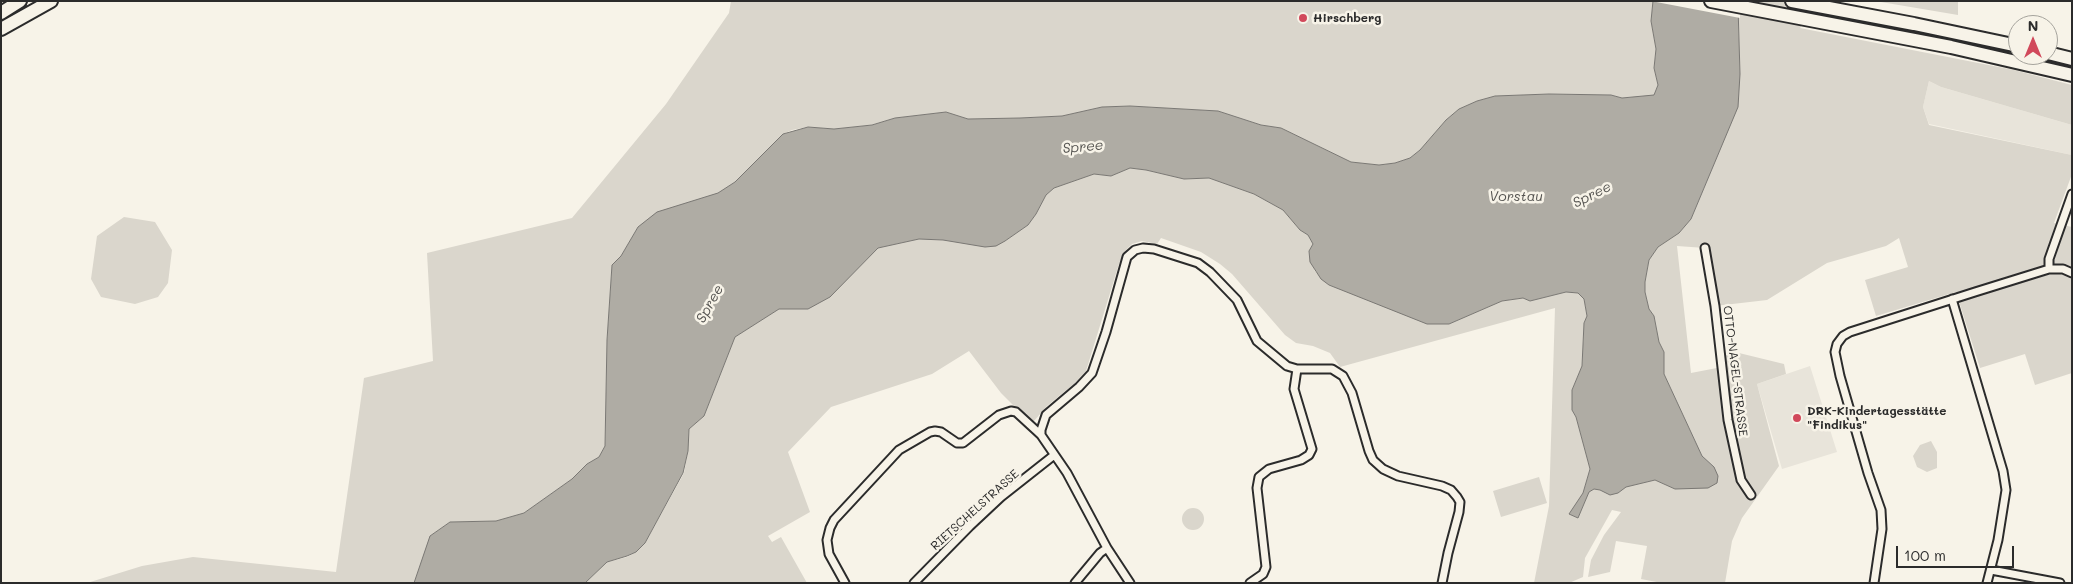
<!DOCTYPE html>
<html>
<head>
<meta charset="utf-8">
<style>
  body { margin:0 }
  #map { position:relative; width:2073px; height:584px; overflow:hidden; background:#f7f3e8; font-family:Mali,sans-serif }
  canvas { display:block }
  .frame { position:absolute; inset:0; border:2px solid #2b2b2b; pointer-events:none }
  .north { position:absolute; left:2008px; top:15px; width:50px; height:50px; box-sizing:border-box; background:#f7f3e8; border:1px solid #a5a39c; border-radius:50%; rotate:0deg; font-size:14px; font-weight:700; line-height:20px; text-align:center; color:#2b2b2b }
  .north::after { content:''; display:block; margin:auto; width:18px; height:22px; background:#d1495b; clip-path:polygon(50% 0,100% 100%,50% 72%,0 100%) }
  .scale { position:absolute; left:1896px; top:546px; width:118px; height:22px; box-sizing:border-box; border:2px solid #2b2b2b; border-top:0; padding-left:6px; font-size:15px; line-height:18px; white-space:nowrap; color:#2b2b2b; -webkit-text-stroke:4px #f7f3e8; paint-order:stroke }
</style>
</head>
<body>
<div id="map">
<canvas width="2073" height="584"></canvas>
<div class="frame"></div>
<div class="north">N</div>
<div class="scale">100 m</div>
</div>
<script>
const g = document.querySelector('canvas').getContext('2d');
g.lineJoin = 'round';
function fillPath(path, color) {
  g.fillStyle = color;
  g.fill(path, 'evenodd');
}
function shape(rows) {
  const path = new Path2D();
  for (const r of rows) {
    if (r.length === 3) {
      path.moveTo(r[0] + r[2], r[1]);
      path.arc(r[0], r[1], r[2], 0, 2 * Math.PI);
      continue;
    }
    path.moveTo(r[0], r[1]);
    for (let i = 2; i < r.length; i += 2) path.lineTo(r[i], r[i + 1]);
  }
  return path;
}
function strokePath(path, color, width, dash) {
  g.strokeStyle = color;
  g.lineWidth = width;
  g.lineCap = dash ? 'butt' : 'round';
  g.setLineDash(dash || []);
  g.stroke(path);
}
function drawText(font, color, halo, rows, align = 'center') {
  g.font = font + ' Mali,sans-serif';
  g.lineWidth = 5;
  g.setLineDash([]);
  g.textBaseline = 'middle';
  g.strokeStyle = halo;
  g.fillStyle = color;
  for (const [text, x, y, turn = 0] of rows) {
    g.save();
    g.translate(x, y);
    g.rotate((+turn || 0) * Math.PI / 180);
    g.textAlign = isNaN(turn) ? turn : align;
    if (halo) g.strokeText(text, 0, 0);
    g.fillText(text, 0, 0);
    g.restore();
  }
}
fillPath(shape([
  [1929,81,1941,87,2072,125,2072,155,1929,124,1923,107],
  [1810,366,1837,452,1782,469,1757,384]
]), '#e8e4da');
fillPath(shape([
  [731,1,1653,1,1651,21,1656,49,1654,68,1658,85,1654,96,1622,98,1611,95,1549,94,1495,96,1477,101,1459,109,1446,120,1420,150,1410,158,1395,163,1379,165,1351,162,1281,128,1261,125,1218,111,1130,106,1102,107,1062,116,1020,118,968,119,946,112,895,118,871,125,834,129,808,127,792,130,783,134,735,182,718,194,691,203,638,227,621,256,612,265,607,340,605,446,599,457,587,464,572,479,524,513,496,521,450,522,430,536,479,583,87,583,142,566,193,557,336,572,364,378,433,361,427,253,572,218,666,104,729,13],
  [1741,1,1812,1,1806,19,1800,28,2014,70,2072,85,2072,125,1941,87,1929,81,1923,107,1929,125,2072,155,2072,174,2054,223,2072,227,2072,373,2035,385,2025,354,1980,368,1956,292,1876,316,1865,280,1908,267,1899,238,1886,246,1827,263,1767,300,1715,306,1705,248,1677,246,1691,373,1722,367,1721,356,1739,353,1784,364,1786,374,1757,384,1779,466,1742,518,1732,541,1725,583,1662,583,1641,579,1647,546,1616,541,1610,572,1588,577,1591,560,1604,535,1621,512,1612,510,1585,558,1583,577,1569,583,1534,583,1549,506,1555,308,1340,367,1330,353,1313,346,1296,343,1285,335,1232,274,1220,264,1201,252,1161,238,1157,244,1142,241,1132,244,1126,250,1119,264,1086,371,1075,383,1047,406,1034,421,1030,422,1001,393,969,351,932,374,831,407,788,452,810,512,768,536,772,542,781,537,807,583,585,583,607,562,627,557,636,552,645,543,684,473,688,451,689,429,704,416,735,337,779,309,808,309,877,248,919,239,1005,241,1028,225,1036,214,1046,195,1054,188,1094,174,1111,176,1130,168,1146,170,1184,179,1209,178,1254,194,1283,210,1300,230,1308,235,1313,244,1309,251,1315,271,1329,285,1449,324,1502,301,1523,298,1530,301,1566,292,1578,293,1584,299,1587,316,1584,323,1582,366,1572,390,1572,410,1576,417,1590,469,1583,493,1569,514,1578,518,1589,492,1594,489,1618,493,1625,487,1655,480,1675,489,1714,467,1702,457,1664,374,1664,352,1659,342,1654,316,1649,310,1645,292,1645,282,1649,260,1658,247,1679,233,1691,219,1722,144,1740,74,1738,5],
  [1875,1,1958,1,1958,15],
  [124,217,155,222,172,250,168,283,158,297,135,304,101,297,91,279,97,236],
  [1931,441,1937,452,1937,468,1927,472,1917,467,1913,456,1920,445],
  [1539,477,1547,503,1501,517,1493,491],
  [1193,519,11]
]), '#dad6cc');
const water = shape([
  [1653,1,1738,6,1740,74,1738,107,1691,219,1679,233,1658,247,1649,260,1645,282,1645,292,1649,309,1654,316,1659,342,1664,352,1664,374,1702,456,1714,467,1718,476,1717,483,1708,488,1675,489,1655,480,1626,487,1618,493,1610,495,1600,490,1594,489,1589,492,1578,518,1569,514,1583,493,1590,469,1576,417,1572,410,1572,390,1582,366,1584,323,1587,316,1584,299,1578,293,1566,292,1530,301,1523,298,1502,301,1449,324,1427,324,1329,285,1321,279,1310,262,1309,251,1313,244,1308,235,1300,230,1283,210,1254,194,1209,178,1184,179,1146,170,1130,168,1111,176,1094,174,1054,188,1046,195,1036,214,1028,225,1005,241,996,246,985,247,943,240,919,239,878,248,830,297,808,309,779,309,735,337,704,416,689,429,688,451,683,473,645,543,636,552,627,556,607,562,585,583,414,583,430,536,450,522,496,521,524,513,572,479,587,464,599,457,605,446,607,340,612,265,621,256,638,227,657,212,718,193,735,182,783,134,808,127,834,129,872,125,895,118,946,112,968,119,1020,118,1062,116,1102,107,1130,106,1218,111,1261,125,1281,128,1351,162,1379,165,1395,163,1410,158,1420,150,1446,120,1459,109,1477,101,1495,96,1549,94,1611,95,1622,98,1654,95,1658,85,1654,68,1656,49,1651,21,1653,1]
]);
fillPath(water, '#afaca4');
strokePath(water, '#7a7874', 1);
fillPath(shape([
  [1651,1,1743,1,1740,6,1740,18]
]), '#f7f3e8');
const minor = shape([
  [1705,248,1715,306,1728,420,1741,480,1751,495],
  [2049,269,2049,259,2072,194],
  [1952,299,2003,471,2006,490,1998,540,1987,583],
  [1991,570,2060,583],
  [845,583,829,554,827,540,830,528,834,520,899,450,930,432,935,431,941,432,957,443,963,443,999,415,1011,411,1016,412,1041,435],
  [914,583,970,526,1001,497,1053,456],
  [1075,583,1100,553,1107,548],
  [1130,583,1107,548,1067,473,1041,435,1041,430,1046,415,1079,387,1092,373,1106,332,1127,257,1135,250,1143,248,1154,249,1198,263,1210,272,1237,300,1257,341,1287,366,1297,369,1332,369,1343,376,1352,393,1369,451,1373,460,1383,469,1398,476,1442,486,1451,490,1457,497,1460,502,1459,512,1448,553,1442,583],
  [1250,583,1263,574,1266,567,1257,488,1259,477,1269,469,1301,460,1309,455,1312,449,1294,389,1297,369],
  [1874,583,1882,529,1881,510,1868,473,1840,376,1835,352,1837,344,1843,336,1850,332,1975,292,2049,269,2063,269,2072,273]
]);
const motorway = shape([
  [1711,1,1951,47,2072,75],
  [1792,1,1914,24,2018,46],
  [1,13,20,1],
  [1,29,51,1],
  [2048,53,2072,59]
]);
strokePath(minor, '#2b2b2b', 11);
strokePath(motorway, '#2b2b2b', 16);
strokePath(minor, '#f7f3e8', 7);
strokePath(motorway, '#f7f3e8', 12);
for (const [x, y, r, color] of [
  [1303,18,5,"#d1495b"],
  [1797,418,5,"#d1495b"]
]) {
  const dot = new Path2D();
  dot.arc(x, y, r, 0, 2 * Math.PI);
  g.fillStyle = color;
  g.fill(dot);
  strokePath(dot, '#f7f3e8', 2);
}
drawText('bold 12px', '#2b2b2b', '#f7f3e8', [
  ["Hirschberg",1313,18],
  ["DRK-Kindertagesstätte",1807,411],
  ["\"Findikus\"",1807,425]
], 'left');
drawText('12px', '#2b2b2b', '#f7f3e8', [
  ["OTTO-NAGEL-STRASSE",1735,371,83],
  ["RIETSCHELSTRASSE",975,510,-42]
]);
drawText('italic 14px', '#53524f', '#f7f3e8', [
  ["Spree",1083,147,-5],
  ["Spree",1592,195,-27],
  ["Vorstau",1516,197],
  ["Spree",710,304,-61]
]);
</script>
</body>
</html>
